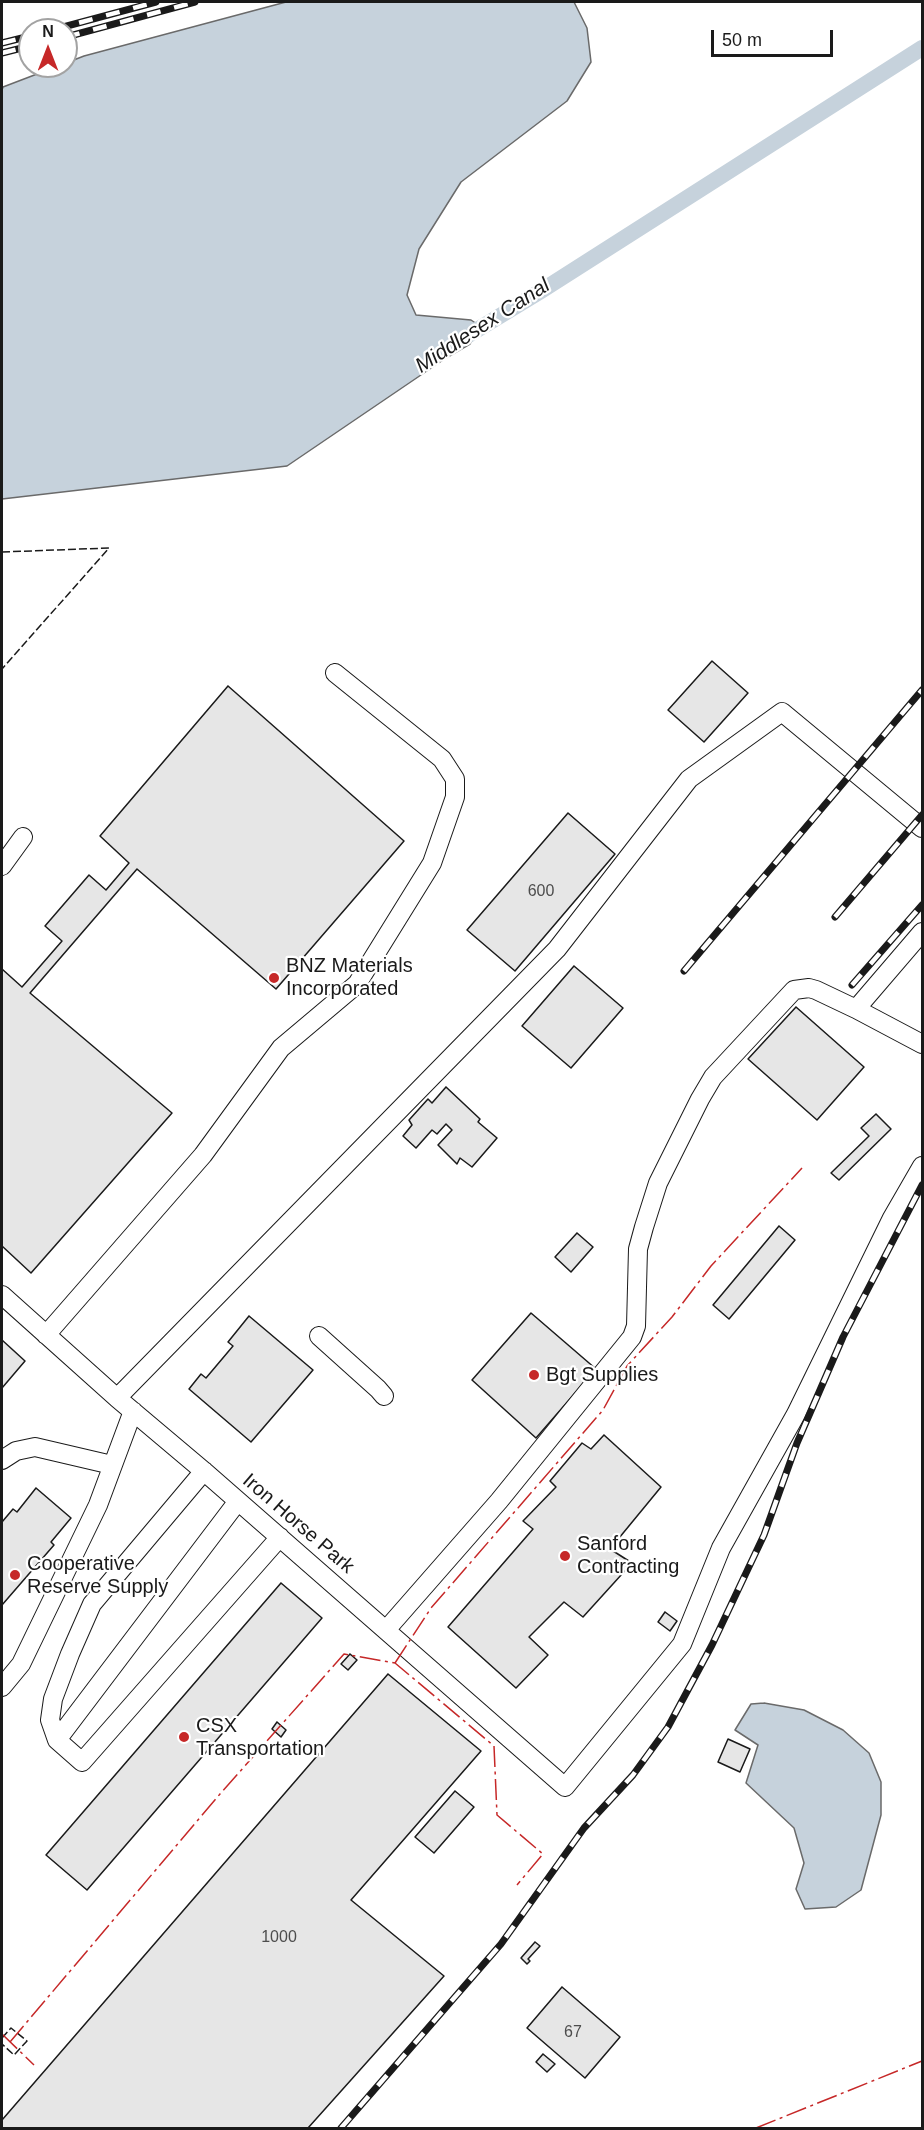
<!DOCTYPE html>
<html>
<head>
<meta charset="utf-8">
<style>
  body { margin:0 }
  #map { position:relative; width:924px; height:2130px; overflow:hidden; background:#fff; font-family:Helvetica,sans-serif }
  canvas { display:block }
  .frame { position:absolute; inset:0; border:3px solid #1a1a1a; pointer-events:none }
  .north { position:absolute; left:18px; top:18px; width:60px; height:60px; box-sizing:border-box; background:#fff; border:2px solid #a3a3a3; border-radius:50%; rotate:0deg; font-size:16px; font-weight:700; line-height:24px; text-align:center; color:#1a1a1a }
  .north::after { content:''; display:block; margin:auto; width:21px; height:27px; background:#c62828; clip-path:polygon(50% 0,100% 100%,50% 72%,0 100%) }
  .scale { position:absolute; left:711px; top:30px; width:122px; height:27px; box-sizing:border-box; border:3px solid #1a1a1a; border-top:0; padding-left:8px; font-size:18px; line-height:21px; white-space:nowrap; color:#1a1a1a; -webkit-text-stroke:4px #fff; paint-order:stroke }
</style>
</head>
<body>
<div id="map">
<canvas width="924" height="2130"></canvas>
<div class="frame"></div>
<div class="north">N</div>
<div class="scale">50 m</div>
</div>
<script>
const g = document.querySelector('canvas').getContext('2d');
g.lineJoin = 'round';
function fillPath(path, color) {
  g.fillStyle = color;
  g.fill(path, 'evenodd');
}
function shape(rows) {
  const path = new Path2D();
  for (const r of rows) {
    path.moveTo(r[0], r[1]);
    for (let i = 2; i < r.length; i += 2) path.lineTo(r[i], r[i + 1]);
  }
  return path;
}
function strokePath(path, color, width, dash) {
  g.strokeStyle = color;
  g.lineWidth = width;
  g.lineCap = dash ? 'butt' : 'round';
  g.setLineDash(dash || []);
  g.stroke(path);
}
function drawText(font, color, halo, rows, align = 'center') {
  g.font = font + ' Helvetica,sans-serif';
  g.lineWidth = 4.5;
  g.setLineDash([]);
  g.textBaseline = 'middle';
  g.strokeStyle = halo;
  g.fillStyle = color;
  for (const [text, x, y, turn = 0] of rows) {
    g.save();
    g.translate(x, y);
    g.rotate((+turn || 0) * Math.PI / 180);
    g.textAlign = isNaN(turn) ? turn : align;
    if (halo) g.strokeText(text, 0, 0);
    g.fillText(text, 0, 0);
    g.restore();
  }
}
const water = shape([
  [286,2,574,2,587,28,591,62,567,101,461,182,419,249,407,295,416,315,471,320,480,326,470,344,446,358,287,466,2,499,2,90,3,87,58,66,66,66,66,63,84,56,286,2],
  [764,1703,804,1710,843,1730,869,1753,881,1782,881,1815,861,1890,836,1907,805,1909,796,1889,804,1863,794,1828,746,1783,758,1745,735,1730,751,1704,764,1703]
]);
fillPath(water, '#c6d2dc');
strokePath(water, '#6a6a6a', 1.5);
strokePath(shape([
  [462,339,541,291,922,48]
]), '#c6d2dc', 16);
const building = shape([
  [712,661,748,693,704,742,668,710,712,661],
  [228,686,404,841,276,989,137,869,30,993,172,1113,31,1273,2,1246,2,969,22,987,62,941,45,926,89,875,106,890,129,863,100,836,228,686],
  [568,813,615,854,515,971,467,930,568,813],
  [574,966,623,1008,571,1068,522,1026,574,966],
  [796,1007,864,1067,817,1120,748,1059,796,1007],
  [446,1087,480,1119,478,1122,497,1138,472,1167,460,1158,457,1164,438,1145,452,1130,446,1124,437,1134,432,1130,416,1148,403,1136,412,1125,409,1120,428,1099,432,1103,446,1087],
  [876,1114,891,1129,839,1180,831,1173,869,1136,861,1128,876,1114],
  [779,1226,795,1240,729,1319,713,1305,779,1226],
  [577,1233,593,1247,571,1272,555,1257,577,1233],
  [531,1313,596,1369,536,1438,472,1380,531,1313],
  [249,1316,313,1370,251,1442,189,1389,201,1374,206,1378,233,1346,228,1342,249,1316],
  [2,1340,25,1361,2,1388,2,1340],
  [604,1435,661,1487,610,1549,632,1563,583,1617,564,1602,529,1637,548,1655,516,1688,448,1627,533,1529,523,1521,556,1487,550,1481,582,1443,591,1449,604,1435],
  [36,1488,71,1518,51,1542,54,1545,2,1605,2,1522,13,1509,17,1512,36,1488],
  [281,1583,322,1618,87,1890,46,1855,281,1583],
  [665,1612,677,1621,670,1631,658,1622,665,1612],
  [350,1654,357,1660,348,1670,341,1664,350,1654],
  [388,1674,481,1751,351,1900,444,1976,308,2128,2,2128,2,2120,388,1674],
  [277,1722,286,1730,281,1737,272,1729,277,1722],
  [728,1739,750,1749,740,1772,718,1762,728,1739],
  [455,1791,474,1807,434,1853,415,1837,455,1791],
  [535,1942,540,1946,528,1959,530,1961,527,1964,521,1958,535,1942],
  [562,1987,620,2037,585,2078,527,2028,562,1987],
  [543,2054,555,2064,547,2072,536,2062,543,2054]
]);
fillPath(building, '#e6e6e6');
strokePath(building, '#1a1a1a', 1.5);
const minor = shape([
  [2,866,23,837],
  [856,1009,922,1044],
  [2,1295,117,1398,206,1473,565,1787,682,1644,721,1548,796,1414,892,1218,922,1166],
  [46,1335,203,1155,281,1048,357,984,432,863,455,797,455,779,442,759,335,673],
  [319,1336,378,1389,384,1396],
  [117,1398,557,949,689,779,782,712,922,828],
  [2,1460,16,1451,35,1447,112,1465],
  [204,1471,92,1604,70,1654,53,1699,50,1720,57,1740,82,1762,280,1537],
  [386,1630,499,1501,632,1337,636,1326,638,1249,644,1227,658,1183,700,1099,713,1077,794,990,809,988,816,990,856,1009,922,932],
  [2,1687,21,1664,98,1505,133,1411],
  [57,1740,238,1501]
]);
strokePath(minor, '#1a1a1a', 20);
strokePath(minor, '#fff', 18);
const rail = shape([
  [52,30,156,2],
  [66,37,195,2],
  [2,43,30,36],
  [2,53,30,46],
  [835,917,922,815],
  [684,971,922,690],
  [852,985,922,905],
  [341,2128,501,1944,584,1828,633,1775,668,1727,712,1645,764,1535,797,1443,843,1337,922,1185]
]);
strokePath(rail, '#1a1a1a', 7);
strokePath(rail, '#fff', 4.5, [14]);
strokePath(shape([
  [2,552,109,548,2,669],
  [2,2038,11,2028,27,2041,14,2055,2,2044]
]), '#1a1a1a', 1.5, [8, 3]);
strokePath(shape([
  [395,1663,431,1608,603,1410,627,1366,672,1317,711,1266,802,1168],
  [2,2034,34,2065],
  [10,2042,220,1794,344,1654,395,1663,494,1746,497,1815,543,1854,517,1885],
  [756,2128,922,2061]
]), '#c62828', 1.5, [21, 4.5, 3, 4.5]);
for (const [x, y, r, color] of [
  [274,978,6,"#c62828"],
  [534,1375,6,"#c62828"],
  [565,1556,6,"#c62828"],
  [15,1575,6,"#c62828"],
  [184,1737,6,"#c62828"]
]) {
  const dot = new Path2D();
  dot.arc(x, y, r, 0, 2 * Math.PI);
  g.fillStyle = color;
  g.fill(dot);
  strokePath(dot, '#fff', 2);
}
drawText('16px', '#4d4d4d', null, [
  ["600",541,892],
  ["1000",279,1938],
  ["67",573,2033]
]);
drawText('20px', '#1a1a1a', '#fff', [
  ["BNZ Materials",286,966],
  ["Incorporated",286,989],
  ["Bgt Supplies",546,1375],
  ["Sanford",577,1544],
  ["Contracting",577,1567],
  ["Cooperative",27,1564],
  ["Reserve Supply",27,1587],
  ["CSX",196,1726],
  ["Transportation",196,1749]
], 'left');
drawText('20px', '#1a1a1a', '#fff', [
  ["Iron Horse Park",298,1524,41]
]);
drawText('italic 21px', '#1a1a1a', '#fff', [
  ["Middlesex Canal",483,326,-33]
]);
</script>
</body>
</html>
